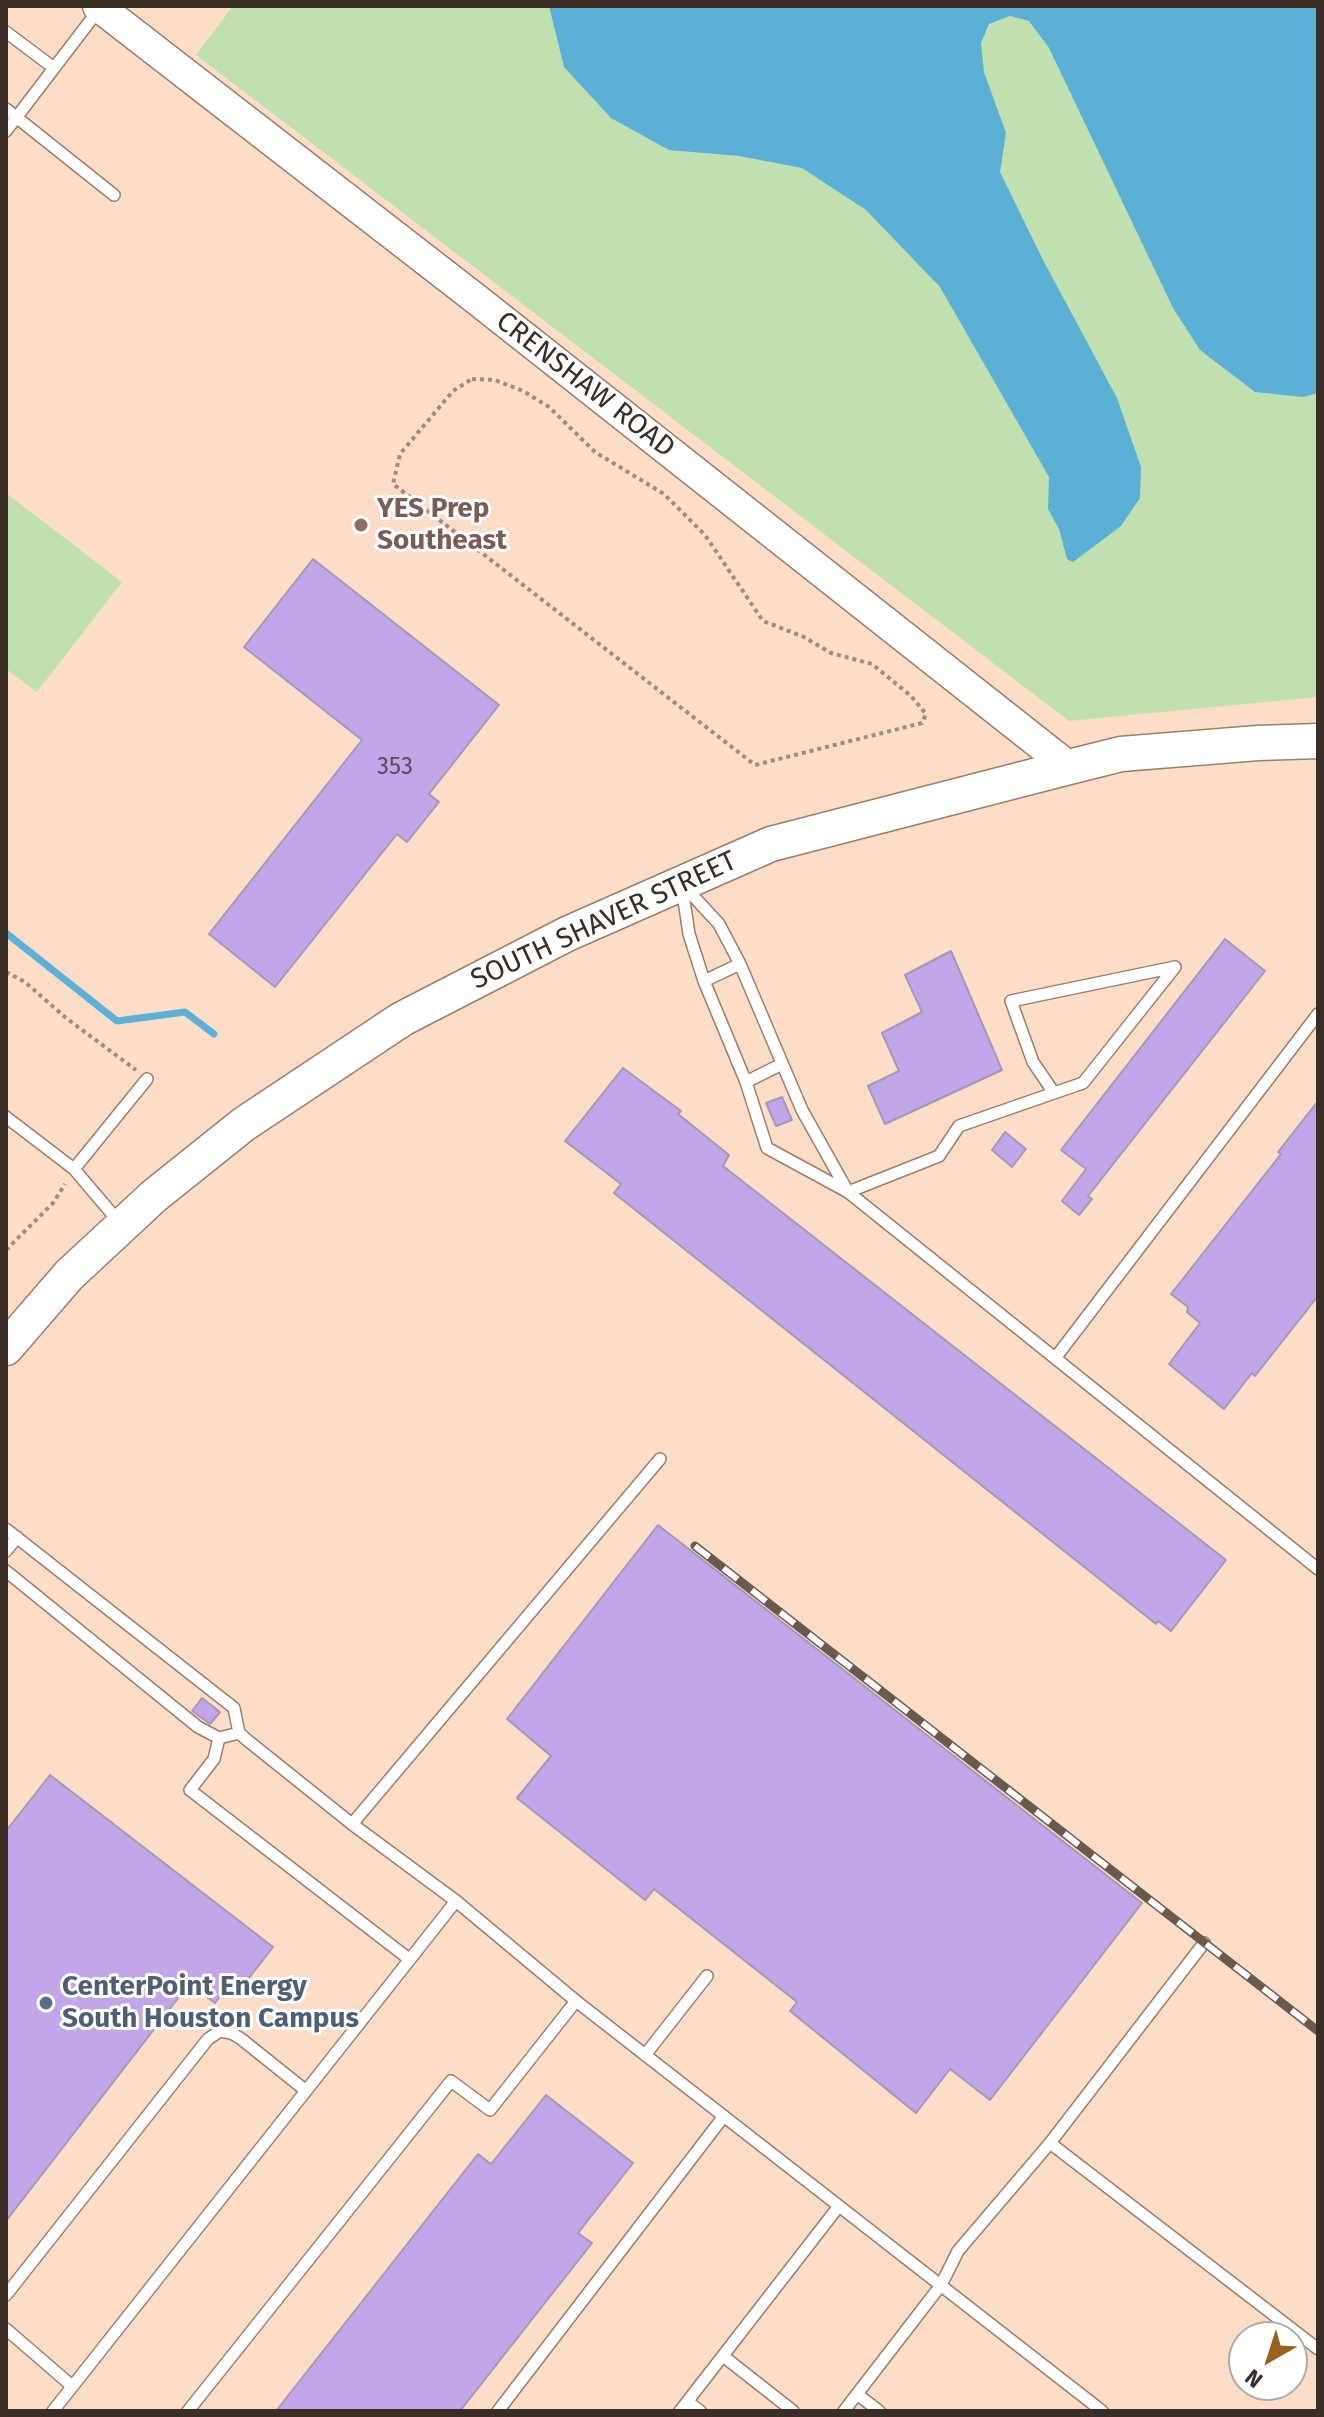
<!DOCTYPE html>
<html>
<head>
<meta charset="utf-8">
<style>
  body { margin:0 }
  #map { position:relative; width:1324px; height:2417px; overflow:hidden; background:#fdddc7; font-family:"Fira Sans",sans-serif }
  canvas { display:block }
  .frame { position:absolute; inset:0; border:8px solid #392d25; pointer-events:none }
  .north { position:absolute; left:1228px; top:2321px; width:80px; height:80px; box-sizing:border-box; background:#fff; border:2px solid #b0aba8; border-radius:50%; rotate:219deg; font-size:22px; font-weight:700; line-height:32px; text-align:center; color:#392d25 }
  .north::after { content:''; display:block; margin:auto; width:28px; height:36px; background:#99621c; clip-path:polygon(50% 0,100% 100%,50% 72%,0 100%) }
</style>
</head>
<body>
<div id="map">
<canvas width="1324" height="2417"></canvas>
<div class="frame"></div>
<div class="north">N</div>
</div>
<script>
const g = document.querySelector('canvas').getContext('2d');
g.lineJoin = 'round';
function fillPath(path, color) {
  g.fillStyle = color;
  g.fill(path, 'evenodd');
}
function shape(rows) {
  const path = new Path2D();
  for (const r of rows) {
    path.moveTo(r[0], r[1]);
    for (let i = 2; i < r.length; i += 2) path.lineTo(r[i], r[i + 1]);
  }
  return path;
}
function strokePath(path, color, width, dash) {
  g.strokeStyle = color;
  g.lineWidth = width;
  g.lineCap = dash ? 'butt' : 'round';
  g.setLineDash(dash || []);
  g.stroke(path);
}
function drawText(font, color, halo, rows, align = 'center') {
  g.font = font + ' "Fira Sans",sans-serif';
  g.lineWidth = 6;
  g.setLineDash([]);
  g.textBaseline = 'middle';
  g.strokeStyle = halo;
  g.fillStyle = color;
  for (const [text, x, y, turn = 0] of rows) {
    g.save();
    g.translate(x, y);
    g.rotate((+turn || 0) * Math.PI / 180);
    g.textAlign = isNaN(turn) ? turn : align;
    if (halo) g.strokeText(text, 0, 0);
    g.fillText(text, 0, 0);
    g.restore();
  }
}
fillPath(shape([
  [233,6,1318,6,1318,697,1069,721,196,55],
  [6,493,122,582,37,692,6,669]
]), '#c1e0b0');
fillPath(shape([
  [549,6,1318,6,1318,393,1303,397,1255,392,1200,350,1173,308,1049,48,1029,21,1010,16,989,24,981,43,984,72,1006,133,1000,172,1043,260,1117,398,1141,467,1140,498,1121,526,1073,562,1067,559,1059,529,1048,509,1049,477,940,287,866,210,802,168,739,156,669,150,611,118,564,67]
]), '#5cb0d6');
strokePath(shape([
  [6,933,117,1021,185,1012,214,1034]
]), '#5cb0d6', 7);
const building = shape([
  [313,559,499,705,429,794,439,802,407,842,397,834,275,987,209,934,362,740,244,647,313,559],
  [1225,939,1265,971,1088,1196,1092,1199,1079,1215,1062,1201,1086,1169,1061,1150,1225,939],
  [951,951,1002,1070,885,1124,868,1086,899,1071,882,1033,922,1012,905,975,951,951],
  [623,1068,681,1111,678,1114,729,1155,723,1166,1226,1560,1171,1631,1158,1621,1156,1624,614,1193,621,1184,565,1141,623,1068],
  [782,1097,792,1120,776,1126,766,1103,782,1097],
  [1318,1101,1318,1296,1255,1376,1252,1373,1224,1409,1169,1364,1200,1323,1187,1312,1188,1307,1171,1294,1281,1154,1278,1152,1318,1101],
  [1005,1132,1026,1149,1012,1167,992,1150,1005,1132],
  [658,1525,1142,1903,990,2100,950,2069,916,2113,790,2011,797,2002,654,1889,645,1900,517,1798,551,1756,507,1719,658,1525],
  [202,1698,220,1712,210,1724,192,1711,202,1698],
  [50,1775,273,1947,235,1996,226,1989,215,2003,189,1984,6,2221,6,1831,50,1775],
  [546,2095,633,2163,578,2233,592,2243,460,2411,276,2411,478,2154,491,2164,546,2095]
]);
fillPath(building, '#c1a6e9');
strokePath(building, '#a398b6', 2);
const lane = shape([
  [6,32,54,68],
  [6,109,114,195],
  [6,131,100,8],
  [684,886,719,924,740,964,802,1110,848,1192],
  [682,887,689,934,704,981,746,1082,767,1148,848,1192,1318,1569],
  [704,981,740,964],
  [746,1082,782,1064],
  [6,1117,74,1169,119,1222],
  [74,1169,147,1079],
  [848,1192,939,1156,959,1126,1054,1093,1083,1083,1175,967,1011,1001,1033,1062,1054,1093],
  [1056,1357,1318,1014],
  [6,1529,234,1708,239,1733,247,1740,352,1824,456,1901,576,2001,1102,2411],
  [6,1551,17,1537],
  [6,1571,198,1727,219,1738,239,1733],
  [219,1738,214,1759,190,1790,409,1959],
  [352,1824,660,1459],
  [645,2055,707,1976],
  [1050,2143,1204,1943],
  [6,2295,208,2039,220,2031,231,2033,240,2038,305,2090],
  [6,2329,72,2386],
  [723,2356,793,2411],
  [688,2402,700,2411],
  [53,2411,456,1901],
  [188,2411,451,2081,490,2110,576,2001],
  [498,2411,724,2116],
  [680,2411,839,2206],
  [844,2411,857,2394],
  [879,2411,857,2394,941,2285,958,2251,1050,2143,1318,2349]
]);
const secondary = shape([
  [98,6,476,299,1069,767]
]);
const primary = shape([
  [6,1348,69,1275,154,1196,244,1124,402,1019,567,934,771,844,1069,767,1121,754,1258,743,1318,741]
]);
strokePath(lane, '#9b7e6b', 14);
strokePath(secondary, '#9b7e6b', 33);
strokePath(primary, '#9b7e6b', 37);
strokePath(shape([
  [472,379,495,380,523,391,549,407,595,452,664,494,705,535,763,621,804,637,831,653,872,664,911,696,926,714,922,723,755,765,393,484,400,454,453,391,472,379],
  [6,972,25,982,66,1018,136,1070],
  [6,1250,53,1203,65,1184]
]), '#a28b7c', 4, [4, 4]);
strokePath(lane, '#fff', 11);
strokePath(secondary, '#fff', 30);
strokePath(primary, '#fff', 34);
const rail = shape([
  [695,1546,1318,2031]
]);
strokePath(rail, '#6a594e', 9);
strokePath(rail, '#fff', 6, [18]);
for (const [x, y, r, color] of [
  [361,525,8,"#8d6e63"],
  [46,2003,8,"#5c6f8a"]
]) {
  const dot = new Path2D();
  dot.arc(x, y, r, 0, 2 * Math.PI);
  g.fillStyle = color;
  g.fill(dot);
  strokePath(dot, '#fff', 3);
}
drawText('24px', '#5b4b56', null, [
  ["353",395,767]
]);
drawText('28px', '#392d25', '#fff', [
  ["CRENSHAW ROAD",585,385,38],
  ["SOUTH SHAVER STREET",604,921,-25]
]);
drawText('bold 28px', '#785e54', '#fff', [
  ["YES Prep",377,509],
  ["Southeast",377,541]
], 'left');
drawText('bold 28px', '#4e5e75', '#fff', [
  ["CenterPoint Energy",62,1987],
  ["South Houston Campus",62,2019]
], 'left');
</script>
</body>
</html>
